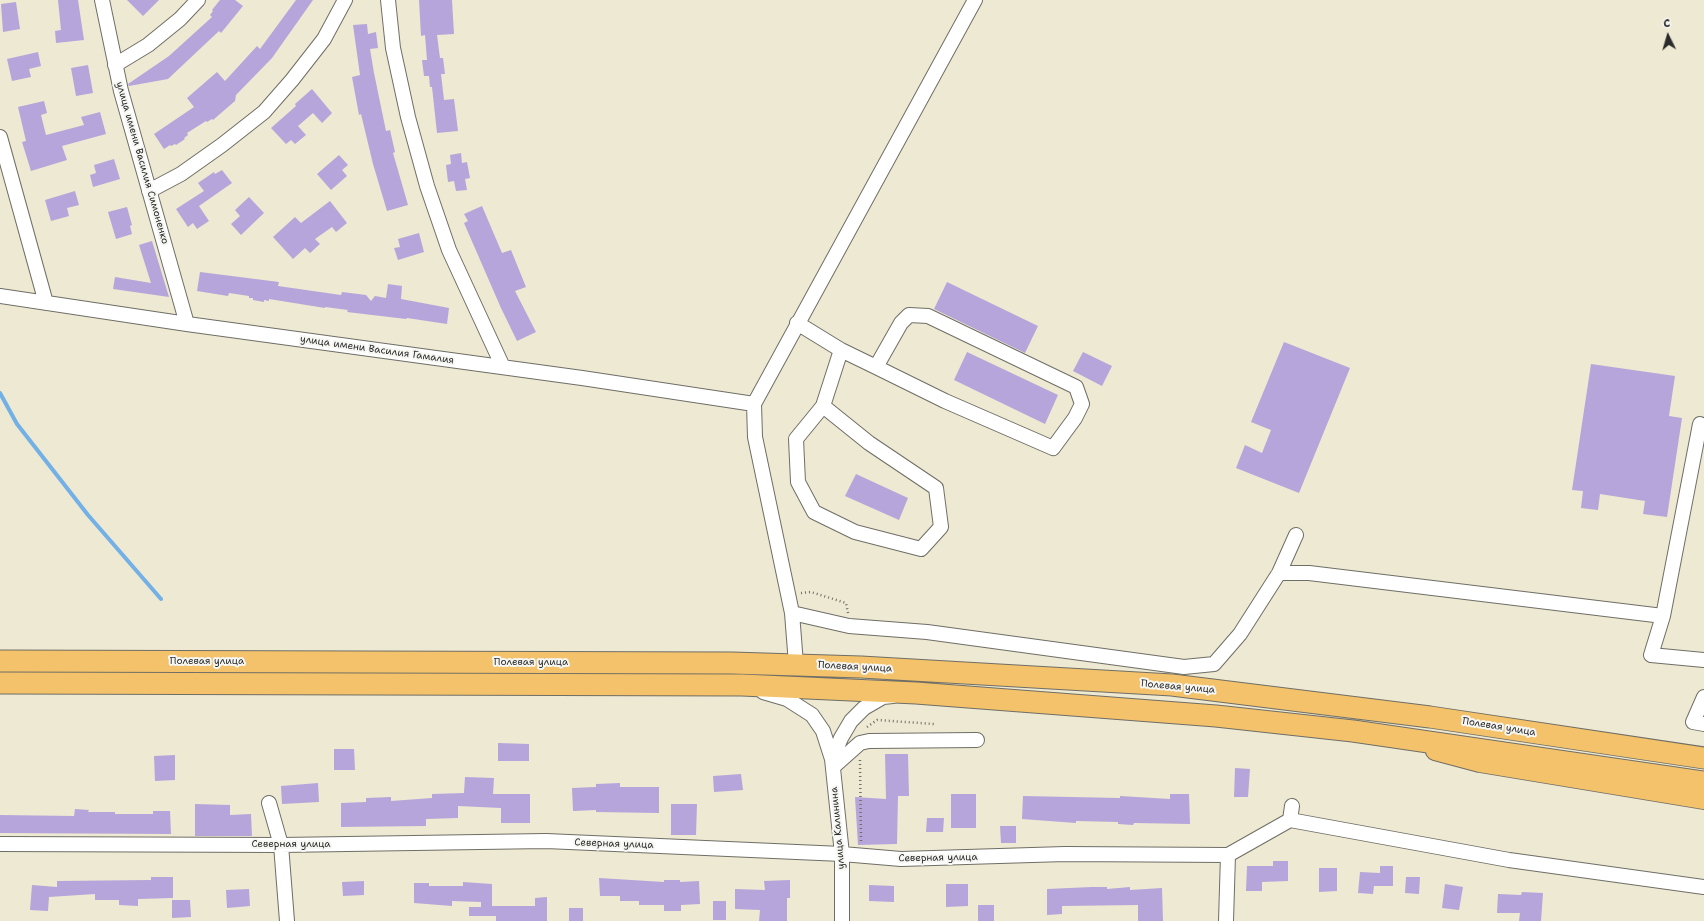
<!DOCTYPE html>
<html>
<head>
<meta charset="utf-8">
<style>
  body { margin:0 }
  #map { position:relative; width:1704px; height:921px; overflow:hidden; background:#eee9d3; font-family:"Shantell Sans",sans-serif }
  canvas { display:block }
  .north { position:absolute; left:1648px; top:16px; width:40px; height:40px; -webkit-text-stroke:3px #f6f6f2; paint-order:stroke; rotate:355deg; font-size:11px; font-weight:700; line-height:16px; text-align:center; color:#2b2b2b }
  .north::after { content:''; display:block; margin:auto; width:14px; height:18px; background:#2b2b2b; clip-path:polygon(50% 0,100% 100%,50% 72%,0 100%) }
</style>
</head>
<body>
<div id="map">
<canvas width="1704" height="921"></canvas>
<div class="north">С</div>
</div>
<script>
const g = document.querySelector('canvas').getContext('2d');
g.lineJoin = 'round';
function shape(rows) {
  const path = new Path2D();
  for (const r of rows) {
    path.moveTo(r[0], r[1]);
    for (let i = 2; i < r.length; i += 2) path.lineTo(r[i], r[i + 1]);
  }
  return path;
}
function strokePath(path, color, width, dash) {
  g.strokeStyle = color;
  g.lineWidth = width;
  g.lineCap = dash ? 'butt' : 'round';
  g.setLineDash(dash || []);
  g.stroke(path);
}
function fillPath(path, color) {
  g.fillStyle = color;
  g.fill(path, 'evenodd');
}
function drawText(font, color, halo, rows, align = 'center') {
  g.font = font + ' "Shantell Sans",sans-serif';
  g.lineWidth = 4;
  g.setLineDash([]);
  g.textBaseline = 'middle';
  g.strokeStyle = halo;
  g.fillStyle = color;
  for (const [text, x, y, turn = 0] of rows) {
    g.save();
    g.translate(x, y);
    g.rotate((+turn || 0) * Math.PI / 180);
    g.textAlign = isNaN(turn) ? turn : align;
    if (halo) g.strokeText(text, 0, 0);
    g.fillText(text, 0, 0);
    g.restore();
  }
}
strokePath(shape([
  [0,393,17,424,88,515,161,599]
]), '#72b0e5', 4);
fillPath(shape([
  [58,0,78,0,84,40,56,43,55,31,61,30],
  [127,0,159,0,143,16],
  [220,0,235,0,243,6,221,33,219,31,168,79,129,86,128,84,169,56,212,17,210,15,213,11,212,10],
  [296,0,313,0,272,58,236,95,235,101,213,120,212,119,207,122,206,121,187,133,188,135,184,138,185,139,176,145,175,144,171,146,170,145,164,149,154,134,194,107,187,98,217,72,225,81,257,46,260,49],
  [419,0,452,0,454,34,437,35,440,58,443,58,445,74,441,74,444,100,454,99,458,131,437,133,432,87,430,87,429,76,424,76,422,60,427,60,425,35,421,36],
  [16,2,20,29,3,32,1,4],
  [367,24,368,34,376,32,378,48,370,49,374,73,386,131,390,130,395,152,393,153,408,205,387,211,373,164,361,114,359,115,352,77,360,75,353,25],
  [38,52,41,66,29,69,31,77,12,81,7,59],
  [88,65,93,93,76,96,71,68],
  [312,89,332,113,322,123,313,113,298,126,306,135,295,144,291,140,286,144,271,128,296,106,295,104],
  [44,101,47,113,41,115,46,135,84,125,81,117,100,112,106,134,62,146,67,160,31,171,22,142,26,141,18,107],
  [461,153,462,163,467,162,470,178,465,179,467,190,456,191,454,181,448,182,446,165,451,164,450,155],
  [339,155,348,165,342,170,347,176,331,190,317,174],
  [114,159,120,179,93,187,90,175,96,173,94,165],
  [222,170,232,183,199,206,209,221,197,229,193,223,188,227,176,209,204,191,198,183,214,172,215,174],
  [75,191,79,205,67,208,69,216,51,221,45,200],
  [249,197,264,213,241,235,231,224,240,216,235,210],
  [330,201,347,223,336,232,332,227,315,239,320,244,310,253,305,248,293,259,273,237,295,217,301,223],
  [482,206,502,253,511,250,526,287,515,291,536,332,517,341,501,308,464,223,468,221,464,214],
  [127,207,132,225,130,226,132,234,116,239,108,212],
  [419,233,424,252,398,260,394,248,400,247,398,239],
  [152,241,169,297,113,289,115,277,151,283,139,245],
  [200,272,279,282,278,286,341,295,342,292,366,295,371,301,375,296,386,298,388,284,402,286,401,299,449,308,447,324,407,318,406,319,347,312,348,310,325,307,325,308,269,299,269,301,264,300,264,302,253,300,253,298,249,298,249,296,229,293,228,296,197,291],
  [947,282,1038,326,1025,353,934,309],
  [1284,342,1350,368,1299,493,1236,468,1245,445,1262,453,1271,430,1251,422],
  [967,352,1058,395,1045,424,954,380],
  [1083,352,1112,366,1102,386,1073,371],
  [1591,364,1675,376,1669,416,1682,418,1667,517,1643,514,1645,501,1600,494,1598,510,1581,508,1583,491,1572,490],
  [856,474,908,498,899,520,845,496],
  [498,743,529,744,529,761,498,761],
  [334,749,354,749,355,770,334,770],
  [885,754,908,754,909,796,898,796,897,844,858,845,855,797,886,799],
  [175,755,175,780,155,781,154,756],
  [1235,768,1250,769,1248,797,1234,797],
  [741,774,743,790,714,792,713,776],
  [465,777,494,778,493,794,530,794,530,823,501,823,501,808,458,806,458,818,426,819,426,826,341,827,341,803,366,802,366,798,391,797,391,801,432,798,432,794,464,793],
  [318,783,319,802,282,804,281,786],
  [620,783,620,787,659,787,659,813,596,812,596,810,573,811,572,788,596,787,596,784],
  [951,794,976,794,976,828,951,828],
  [1170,794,1189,794,1190,824,1134,823,1133,825,1118,824,1118,822,1076,821,1076,823,1022,819,1023,796,1120,798,1120,796,1170,799],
  [195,804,230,805,230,815,251,814,252,836,195,836],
  [671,804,697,804,696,835,671,835],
  [75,809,89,810,88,812,115,812,115,814,153,814,153,811,170,811,171,834,0,833,0,815,74,816],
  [927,818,944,818,943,832,926,832],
  [1000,826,1016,826,1016,843,1001,843],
  [1273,861,1288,861,1288,881,1262,882,1262,891,1246,891,1247,866,1273,866],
  [1380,866,1393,866,1393,886,1374,886,1373,894,1358,893,1360,872,1380,873],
  [1319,868,1337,868,1337,891,1319,892],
  [151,877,173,877,173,898,138,899,138,906,119,905,119,900,95,900,95,894,49,897,48,911,30,910,32,885,57,887,57,881,151,880],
  [1406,877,1420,877,1419,894,1405,893],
  [599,878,664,882,664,880,680,880,680,882,699,881,700,904,681,905,681,911,664,911,664,905,639,905,639,901,620,901,620,896,600,896],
  [790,880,790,898,787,898,787,921,759,921,760,910,735,909,735,889,765,890,764,881],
  [364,881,364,895,343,896,342,882],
  [463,882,492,884,492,906,535,906,535,898,547,897,547,921,496,921,496,916,469,916,469,907,481,907,481,902,452,901,452,906,414,903,414,883,429,883,429,886,463,886],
  [946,884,968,884,968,906,946,907],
  [1445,884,1463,887,1459,910,1442,908],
  [869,885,894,886,894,902,869,901],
  [1092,887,1107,887,1107,889,1130,887,1130,890,1162,888,1163,921,1138,921,1138,905,1062,906,1062,914,1047,915,1047,889],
  [249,889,250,906,227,908,226,890],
  [1522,892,1543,893,1541,921,1519,921,1520,913,1497,913,1498,894,1521,895],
  [172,900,190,900,191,917,172,918],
  [713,901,726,901,726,920,713,920],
  [978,905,994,905,994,921,978,921],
  [569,908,583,908,583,921,569,921]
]), '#b5a5da');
const minor = shape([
  [102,0,121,91,187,324],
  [388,0,393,48,408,117,427,186,449,250,503,367],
  [115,65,148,45,180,19,198,0],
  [0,137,46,303],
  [149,191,181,174,222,145,264,112,292,80,324,39,345,0],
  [0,296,187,324,582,378,754,404],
  [797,323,841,350,823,406,796,439,798,482,814,512,855,532,921,549,941,527,936,488,869,443,823,406],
  [841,350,876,367,945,401,1053,448,1075,418,1082,404,1076,387,928,316,909,315,901,323,876,367],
  [1700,424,1663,616,1651,655,1704,660],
  [1279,573,1309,573,1663,616],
  [792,613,849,626,927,632,1184,667,1214,664,1240,634,1279,573,1296,535],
  [796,664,792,613,755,437,754,404,975,0],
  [763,692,787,699,812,715,823,731,832,759,842,854,842,921],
  [1704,697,1693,722,1704,724],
  [832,759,841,738,851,721,864,708,883,697,893,696],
  [833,767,860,743,869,741,977,740],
  [269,803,281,845,287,921],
  [1290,820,1509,860,1704,887],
  [0,844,281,845,546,841,842,854,901,859,1065,854,1228,855],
  [1228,855,1290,820,1292,806],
  [1226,921,1228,855]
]);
const major = shape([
  [1435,751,1480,763,1704,800]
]);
const highway = shape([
  [0,661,732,663,861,667,1172,685,1430,717,1704,758],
  [0,683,742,685,916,693,1216,716,1353,731,1704,782]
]);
strokePath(minor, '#6f6e66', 16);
strokePath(major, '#6f6e66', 20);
strokePath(highway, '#6f6e66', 23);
strokePath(shape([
  [801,593,811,592,846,603,848,613],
  [867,727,877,720,934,724],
  [860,760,861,843]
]), '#6f6e66', 2.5, [1, 3]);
strokePath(minor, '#fff', 14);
strokePath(major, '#f3c26a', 18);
strokePath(highway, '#f3c26a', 21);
drawText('10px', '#2b2b2b', '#f6f6f2', [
  ["улица имени Василия Симоненко",142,163,74],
  ["улица имени Василия Гамалия",377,350,8],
  ["Полевая улица",207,661],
  ["Полевая улица",531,662],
  ["Полевая улица",855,667,3],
  ["Полевая улица",1178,687,5],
  ["Полевая улица",1499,727,9],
  ["улица Калинина",838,828,-95],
  ["Северная улица",291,844],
  ["Северная улица",614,844,2],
  ["Северная улица",938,858,-1]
]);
</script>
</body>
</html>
